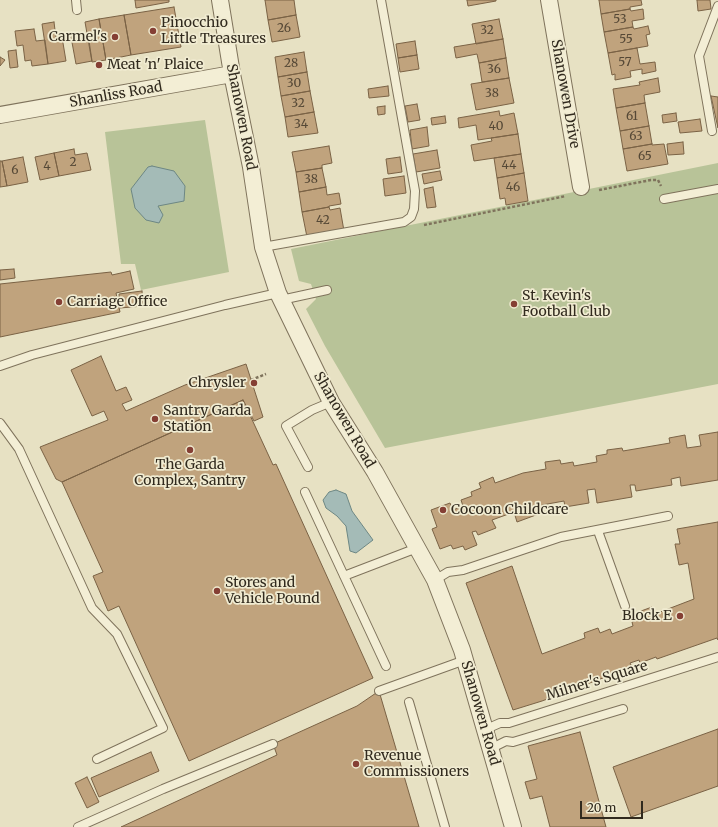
<!DOCTYPE html>
<html>
<head>
<meta charset="utf-8">
<style>
  body { margin:0 }
  #map { position:relative; width:718px; height:827px; overflow:hidden; background:#e7e1c3; font-family:Merriweather,serif }
  canvas { display:block }
  .scale { position:absolute; left:580px; top:801px; width:63px; height:18px; box-sizing:border-box; border:2px solid #312a1e; border-top:0; padding-left:5px; font-size:12px; line-height:14px; white-space:nowrap; color:#312a1e; -webkit-text-stroke:3px #f0ebd1; paint-order:stroke }
</style>
</head>
<body>
<div id="map">
<canvas width="718" height="827"></canvas>
<div class="scale">20 m</div>
</div>
<script>
const g = document.querySelector('canvas').getContext('2d');
g.lineJoin = 'round';
function fillPath(path, color) {
  g.fillStyle = color;
  g.fill(path, 'evenodd');
}
function shape(rows) {
  const path = new Path2D();
  for (const r of rows) {
    path.moveTo(r[0], r[1]);
    for (let i = 2; i < r.length; i += 2) path.lineTo(r[i], r[i + 1]);
  }
  return path;
}
function strokePath(path, color, width, dash) {
  g.strokeStyle = color;
  g.lineWidth = width;
  g.lineCap = dash ? 'butt' : 'round';
  g.setLineDash(dash || []);
  g.stroke(path);
}
function drawText(font, color, halo, rows, align = 'center') {
  g.font = font + ' Merriweather,serif';
  g.lineWidth = 3.5;
  g.setLineDash([]);
  g.textBaseline = 'middle';
  g.strokeStyle = halo;
  g.fillStyle = color;
  for (const [text, x, y, turn = 0] of rows) {
    g.save();
    g.translate(x, y);
    g.rotate((+turn || 0) * Math.PI / 180);
    g.textAlign = isNaN(turn) ? turn : align;
    if (halo) g.strokeText(text, 0, 0);
    g.fillText(text, 0, 0);
    g.restore();
  }
}
fillPath(shape([
  [205,120,229,272,141,290,135,264,121,264,105,132],
  [718,163,718,384,385,448,325,346,306,309,316,299,311,284,299,281,291,249]
]), '#b8c398');
const water = shape([
  [152,166,174,171,185,186,184,201,158,206,163,215,159,223,146,220,135,208,131,189,148,167,152,166],
  [336,490,346,494,352,511,373,540,356,553,350,551,346,526,337,516,326,508,323,500,329,492,336,490]
]);
fillPath(water, '#a4bbb7');
strokePath(water, '#6d8784', 1);
const building = shape([
  [135,0,169,0,169,2,136,8,135,0],
  [265,0,294,0,296,15,268,20,265,0],
  [467,0,496,0,496,1,468,6,467,0],
  [599,0,641,0,642,5,630,7,630,9,601,14,599,0],
  [697,0,710,0,711,9,698,11,697,0],
  [174,7,181,47,131,55,124,15,174,7],
  [630,9,631,11,643,9,644,19,632,21,633,27,604,32,601,14,630,9],
  [124,15,131,55,106,60,99,19,124,15],
  [296,15,300,37,272,42,268,20,296,15],
  [99,19,106,60,92,62,85,22,99,19],
  [499,19,503,39,476,44,472,24,499,19],
  [54,22,56,38,62,37,66,61,48,64,42,24,54,22],
  [648,26,650,34,646,35,648,46,608,53,604,32,633,27,634,29,648,26],
  [34,29,36,41,45,40,48,64,32,66,31,60,25,61,23,45,17,46,15,31,34,29],
  [88,34,92,61,76,64,71,37,88,34],
  [503,39,506,58,479,63,477,54,456,58,454,47,503,39],
  [415,41,417,55,398,58,396,44,415,41],
  [637,48,640,64,655,62,656,71,642,74,642,69,630,71,631,77,615,80,615,74,612,75,608,53,637,48],
  [16,50,18,67,10,68,8,51,16,50],
  [304,52,307,72,278,77,275,57,304,52],
  [417,55,419,69,400,72,398,58,417,55],
  [0,57,5,60,0,66,0,57],
  [506,58,509,78,482,82,479,63,506,58],
  [307,72,310,91,281,96,278,77,307,72],
  [509,78,514,103,476,110,471,84,509,78],
  [658,78,660,92,644,95,645,103,616,108,613,89,640,85,639,82,658,78],
  [388,86,389,96,369,98,368,89,388,86],
  [310,91,314,112,285,117,281,96,310,91],
  [711,96,718,97,718,128,711,96],
  [645,103,649,126,620,131,616,108,645,103],
  [417,104,420,120,408,122,405,106,417,104],
  [385,106,385,114,378,115,377,107,385,106],
  [499,111,500,116,514,113,518,134,478,140,476,125,459,128,458,118,499,111],
  [314,112,318,133,288,137,285,117,314,112],
  [676,113,677,121,663,123,662,115,676,113],
  [445,116,446,123,432,125,431,118,445,116],
  [700,119,702,131,680,133,678,122,700,119],
  [649,126,652,144,623,149,620,131,649,126],
  [427,127,429,146,412,149,410,130,427,127],
  [518,134,521,154,474,161,471,145,492,141,491,138,518,134],
  [683,142,684,154,668,155,667,144,683,142],
  [652,144,652,145,664,144,668,164,627,171,623,149,652,144],
  [329,146,332,163,322,165,322,168,296,172,292,152,329,146],
  [74,149,75,155,87,153,91,170,59,176,54,153,74,149],
  [437,150,440,168,416,172,413,154,437,150],
  [54,153,59,176,40,180,35,157,54,153],
  [521,154,524,173,497,178,494,158,521,154],
  [23,157,28,182,7,186,2,161,23,157],
  [400,157,402,172,388,174,386,159,400,157],
  [0,161,2,161,7,186,0,187,0,161],
  [322,168,326,187,299,192,296,172,322,168],
  [440,171,442,180,424,184,422,174,440,171],
  [524,173,528,201,506,205,505,198,500,199,497,178,524,173],
  [404,176,406,193,385,196,383,179,404,176],
  [326,187,327,195,339,193,341,204,329,206,329,207,302,212,299,192,326,187],
  [433,187,436,207,427,208,424,189,433,187],
  [329,207,330,210,340,208,344,231,307,237,302,212,329,207],
  [14,269,15,278,0,280,0,270,14,269],
  [130,271,134,289,116,293,120,312,0,337,0,284,111,272,112,275,130,271],
  [142,291,143,306,120,308,119,294,142,291],
  [101,356,116,391,126,387,132,400,122,404,126,411,185,385,246,364,263,417,254,421,243,400,62,482,56,479,40,447,108,420,104,411,92,416,71,370,101,356],
  [243,400,273,465,276,464,373,678,189,761,119,606,108,611,93,576,103,572,62,482,243,400],
  [718,432,718,480,681,486,680,477,671,479,672,485,636,491,635,485,630,485,632,497,597,503,595,489,587,490,589,503,565,507,564,501,542,505,544,512,517,522,514,512,492,520,496,528,478,535,476,531,472,532,477,545,465,550,463,546,453,549,451,545,440,549,432,529,437,527,431,510,450,503,453,510,463,506,461,500,472,496,471,492,481,488,479,483,493,477,495,483,523,473,546,469,545,462,560,460,561,464,573,462,574,466,597,462,596,456,607,454,607,450,622,448,623,451,670,443,669,438,685,435,687,448,701,446,699,435,718,432],
  [718,522,718,640,717,638,657,659,656,657,640,663,639,660,630,663,632,667,542,701,513,710,466,583,512,566,542,654,585,638,584,633,598,628,600,633,610,629,612,634,633,626,632,622,643,617,641,611,652,607,655,614,694,599,688,563,679,565,675,544,680,544,677,529,718,522],
  [379,691,419,827,121,827,277,755,273,744,357,706,379,691],
  [718,729,718,786,631,817,613,767,718,729],
  [580,732,606,827,550,827,542,796,530,799,525,782,537,779,528,746,580,732],
  [151,752,159,771,99,797,91,778,151,752],
  [87,777,99,802,87,808,75,783,87,777]
]);
fillPath(building, '#c0a37d');
strokePath(building, '#7a6245', 1);
const lane = shape([
  [76,0,77,10],
  [712,131,699,56,718,6],
  [664,199,718,189],
  [263,247,404,222,411,217,414,209,415,191,381,0],
  [281,300,327,290],
  [0,366,32,355,225,305,278,293],
  [0,423,19,449,92,608,117,634,163,728,97,759],
  [308,467,286,426,312,410,331,402],
  [305,492,386,666],
  [598,531,625,606],
  [344,576,417,548],
  [435,580,448,572,463,570,561,537,668,516],
  [379,691,465,660],
  [409,702,445,827],
  [484,730,500,723,509,723,718,657],
  [490,749,506,741,513,742,623,709],
  [78,827,163,789,273,744]
]);
const street = shape([
  [220,0,232,74,251,167,263,247,278,293,331,402,375,472,435,580,462,650,513,827],
  [549,0,581,187],
  [0,115,232,74]
]);
strokePath(lane, '#7f735c', 10);
strokePath(street, '#7f735c', 18);
strokePath(shape([
  [599,190,651,180,658,180,661,186],
  [424,225,566,196],
  [251,380,266,374]
]), '#7f735c', 2.5, [3, 2]);
strokePath(lane, '#f3eed5', 8);
strokePath(street, '#f3eed5', 16);
for (const [x, y, r, color] of [
  [153,31,4,"#853f34"],
  [115,37,4,"#853f34"],
  [99,65,4,"#853f34"],
  [59,302,4,"#853f34"],
  [514,304,4,"#853f34"],
  [254,383,4,"#853f34"],
  [155,419,4,"#853f34"],
  [190,450,4,"#853f34"],
  [443,510,4,"#853f34"],
  [217,591,4,"#853f34"],
  [680,616,4,"#853f34"],
  [356,764,4,"#853f34"]
]) {
  const dot = new Path2D();
  dot.arc(x, y, r, 0, 2 * Math.PI);
  g.fillStyle = color;
  g.fill(dot);
  strokePath(dot, '#f0ebd1', 1.5);
}
drawText('12px', '#554836', null, [
  ["53",620,20],
  ["26",284,29],
  ["32",487,31],
  ["55",626,40],
  ["57",625,63],
  ["28",291,64],
  ["36",494,70],
  ["30",294,84],
  ["38",492,94],
  ["32",298,104],
  ["61",632,117],
  ["34",301,125],
  ["40",496,127],
  ["63",636,137],
  ["65",645,157],
  ["2",73,163],
  ["44",509,166],
  ["4",47,167],
  ["6",15,171],
  ["38",311,180],
  ["46",513,188],
  ["42",323,221]
]);
drawText('14px', '#312a1e', '#f0ebd1', [
  ["Pinocchio",161,23],
  ["Little Treasures",161,39],
  ["Carmel's",107,37,"right"],
  ["Meat 'n' Plaice",107,65],
  ["St. Kevin's",522,296],
  ["Football Club",522,312],
  ["Carriage Office",67,302],
  ["Chrysler",246,383,"right"],
  ["Santry Garda",163,411],
  ["Station",163,427],
  ["The Garda",190,465,"center"],
  ["Complex, Santry",190,481,"center"],
  ["Cocoon Childcare",451,510],
  ["Stores and",225,583],
  ["Vehicle Pound",225,599],
  ["Block E",672,616,"right"],
  ["Revenue",364,756],
  ["Commissioners",364,772]
], 'left');
drawText('14px', '#312a1e', '#f0ebd1', [
  ["Shanowen Drive",565,94,80],
  ["Shanliss Road",116,95,-10],
  ["Shanowen Road",241,117,79],
  ["Shanowen Road",344,420,60],
  ["Milner's Square",597,681,-17],
  ["Shanowen Road",480,713,74]
]);
</script>
</body>
</html>
